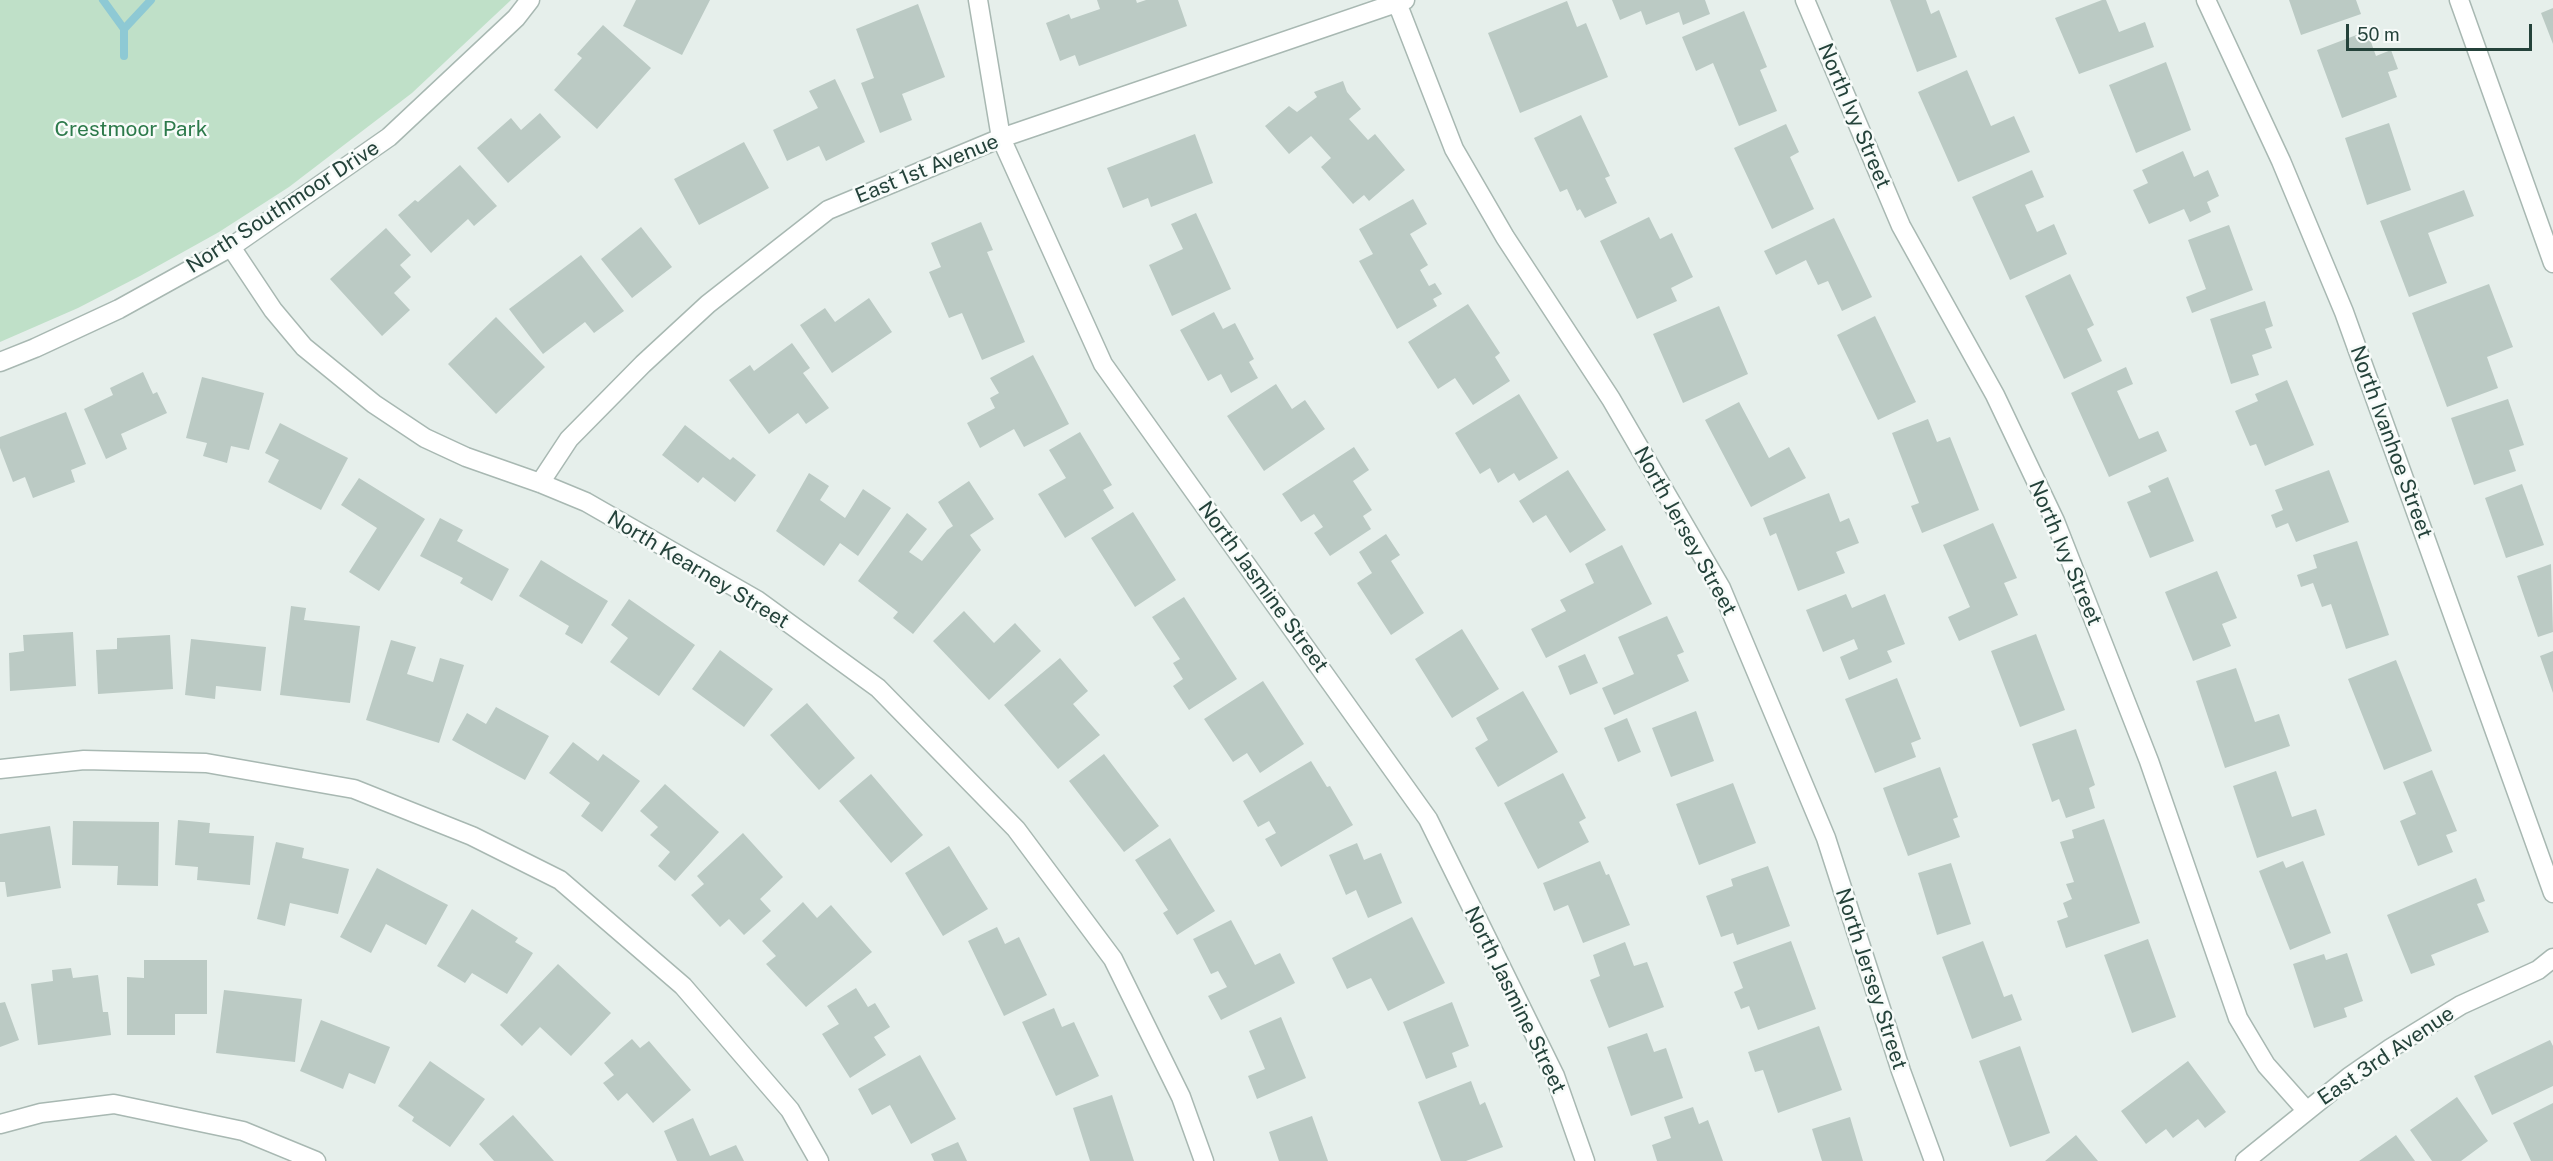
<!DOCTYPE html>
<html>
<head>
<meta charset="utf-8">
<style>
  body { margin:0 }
  #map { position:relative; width:2553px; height:1161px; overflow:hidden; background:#e6efeb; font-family:"Public Sans",sans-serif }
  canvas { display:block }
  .scale { position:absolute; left:2346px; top:24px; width:186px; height:27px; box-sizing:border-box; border:3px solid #24423a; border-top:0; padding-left:8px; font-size:18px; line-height:21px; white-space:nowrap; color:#24423a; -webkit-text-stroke:4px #f7fbf9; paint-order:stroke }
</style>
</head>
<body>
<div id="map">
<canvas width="2553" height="1161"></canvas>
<div class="scale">50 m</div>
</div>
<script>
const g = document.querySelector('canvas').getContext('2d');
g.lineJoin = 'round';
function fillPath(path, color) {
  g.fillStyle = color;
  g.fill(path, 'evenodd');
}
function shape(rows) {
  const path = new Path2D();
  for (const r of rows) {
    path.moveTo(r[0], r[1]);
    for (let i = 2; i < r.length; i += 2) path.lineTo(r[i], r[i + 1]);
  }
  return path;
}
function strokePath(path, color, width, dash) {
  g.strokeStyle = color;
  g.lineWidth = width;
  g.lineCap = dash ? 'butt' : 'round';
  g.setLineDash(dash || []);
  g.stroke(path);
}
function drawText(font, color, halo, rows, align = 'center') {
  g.font = font + ' "Public Sans",sans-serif';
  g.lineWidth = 5;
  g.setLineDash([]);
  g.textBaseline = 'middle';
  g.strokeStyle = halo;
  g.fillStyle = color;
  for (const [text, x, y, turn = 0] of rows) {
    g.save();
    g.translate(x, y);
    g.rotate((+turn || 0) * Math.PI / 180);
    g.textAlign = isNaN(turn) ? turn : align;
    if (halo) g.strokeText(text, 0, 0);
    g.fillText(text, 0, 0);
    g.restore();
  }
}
fillPath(shape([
  [0,0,511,0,412,93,289,187,219,232,140,276,78,308,0,342]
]), '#bfe0c8');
strokePath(shape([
  [103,0,124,29,124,56],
  [124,29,151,0]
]), '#8ec9d4', 8);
fillPath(shape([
  [636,0,710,0,682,55,623,26],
  [1097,0,1136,0,1137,3,1146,0,1178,0,1187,26,1079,66,1075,55,1060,61,1046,23,1069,14,1071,19,1100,9],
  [1612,0,1705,0,1710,14,1683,25,1679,12,1646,25,1641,11,1620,20],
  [1890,0,1926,0,1931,14,1939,10,1957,57,1917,72],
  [2102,0,2106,0,2119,32,2145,22,2154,47,2079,74,2055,18],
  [2289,0,2356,0,2361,14,2301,35],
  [1567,1,1577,27,1586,23,1608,77,1520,113,1488,33],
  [918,4,945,77,902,94,912,120,880,133,861,83,874,78,856,29],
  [2553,8,2553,44,2541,13],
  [1744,11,1767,67,1760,70,1777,111,1739,126,1713,63,1696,71,1682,37],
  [603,25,651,68,597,129,554,90,582,58,577,54],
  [2367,31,2376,56,2391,50,2398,69,2388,72,2397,97,2342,118,2317,50],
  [2166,62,2191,130,2136,153,2109,85],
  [1967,70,1991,126,2014,116,2030,152,1958,182,1918,92],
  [835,79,865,142,826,161,819,146,787,161,773,130,818,108,809,91],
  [1343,81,1347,92,1361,109,1349,119,1368,140,1375,134,1405,170,1369,201,1364,195,1353,204,1321,167,1331,158,1311,136,1289,154,1265,126,1289,106,1297,112,1317,97,1314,92],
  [540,113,561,137,508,183,477,148,511,118,521,130],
  [1581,115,1610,176,1605,178,1617,203,1585,218,1580,209,1577,211,1567,189,1560,192,1534,138],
  [2389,123,2411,190,2367,205,2345,138],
  [1786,124,1799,152,1790,157,1814,209,1772,229,1734,148],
  [1195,134,1213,183,1151,207,1148,198,1123,208,1107,168],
  [744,142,769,188,699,225,674,179],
  [2183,151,2194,177,2208,170,2219,196,2207,202,2211,212,2190,222,2184,209,2149,224,2133,190,2148,183,2142,170],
  [460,165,497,206,474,226,468,219,431,253,398,215,415,200,418,202],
  [2032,170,2044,197,2025,205,2037,232,2054,224,2067,254,2010,280,1972,197],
  [2464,190,2474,216,2428,233,2447,283,2409,297,2380,221],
  [1413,199,1427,224,1410,234,1428,265,1420,270,1429,286,1435,283,1442,294,1433,299,1437,306,1397,329,1359,261,1373,254,1359,229],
  [1196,213,1231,289,1172,316,1149,265,1183,249,1171,224],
  [1649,217,1660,239,1672,233,1693,277,1671,288,1677,301,1637,319,1600,241],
  [1834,218,1872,297,1842,311,1828,281,1818,285,1806,260,1776,275,1764,251],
  [981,222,993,250,987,252,1025,342,982,360,962,313,949,318,929,272,941,267,931,243],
  [2229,225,2253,290,2192,313,2186,297,2206,289,2188,240],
  [641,227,672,267,632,298,601,259],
  [386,228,411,255,400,265,411,277,394,293,410,310,382,336,330,279],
  [581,255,624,311,594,333,585,322,543,354,509,309],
  [2070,274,2094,325,2087,329,2102,361,2064,379,2025,296],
  [2489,284,2513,347,2487,357,2498,388,2447,407,2412,313],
  [869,298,892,332,832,373,800,325,825,308,835,322],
  [2265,301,2273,326,2265,329,2272,348,2252,355,2259,375,2231,384,2210,319],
  [1468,304,1500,353,1495,357,1510,381,1473,405,1455,378,1438,389,1408,342],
  [1719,306,1748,374,1683,403,1653,334],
  [1214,312,1223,329,1235,323,1254,359,1249,362,1258,378,1231,393,1221,374,1208,381,1180,330],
  [1875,316,1916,402,1878,420,1837,335],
  [496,317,545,367,496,414,448,364],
  [792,343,810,368,803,373,829,408,806,424,798,413,769,434,729,380,750,365,754,371],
  [1033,355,1069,424,1024,447,1014,429,980,448,967,423,995,408,990,398,999,393,990,378],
  [2126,367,2133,384,2117,391,2139,439,2158,431,2167,451,2109,477,2071,393],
  [143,372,153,394,157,392,167,413,121,434,127,449,106,459,84,409,113,395,110,388],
  [202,377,264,393,249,450,231,446,227,463,203,456,207,443,186,438],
  [2287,380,2314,445,2265,466,2256,444,2250,446,2235,411,2258,401,2255,394],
  [1276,384,1292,409,1305,400,1325,429,1264,471,1227,416],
  [1519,394,1558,458,1519,481,1514,473,1498,483,1490,468,1480,474,1455,433],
  [2508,399,2524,445,2509,450,2516,471,2474,485,2451,418],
  [1739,402,1769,458,1789,447,1806,478,1751,507,1705,420],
  [66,412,86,464,71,470,75,482,33,498,25,477,13,482,0,448,0,437],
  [1928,419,1937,442,1950,437,1979,510,1922,533,1911,506,1919,503,1892,433],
  [280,423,348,458,321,510,268,482,279,460,265,453],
  [685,425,730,460,733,457,756,475,735,502,703,477,698,483,662,455],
  [1080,432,1112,485,1103,490,1114,508,1065,538,1038,494,1066,478,1049,450],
  [1354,447,1369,470,1353,481,1372,510,1363,516,1371,529,1330,556,1314,533,1323,527,1314,514,1301,522,1282,494],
  [1568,470,1606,530,1570,553,1546,515,1533,523,1519,501],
  [2329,470,2349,522,2296,542,2288,523,2276,528,2271,515,2283,510,2275,490],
  [809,473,829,486,820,500,845,518,863,489,891,508,858,556,840,543,824,566,776,531],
  [2168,477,2194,541,2150,558,2127,502,2151,492,2148,486],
  [359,478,425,519,379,591,349,572,377,528,341,505],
  [969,481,994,519,970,535,981,550,913,634,893,618,898,612,858,581,907,513,927,529,909,552,922,561,947,530,953,526,938,502],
  [2522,484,2544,545,2506,558,2485,498],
  [1829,493,1840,522,1849,518,1859,543,1836,552,1845,573,1798,591,1776,533,1770,536,1763,518],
  [1133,512,1176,580,1135,607,1091,538],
  [440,518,463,530,457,541,509,569,492,601,460,583,463,578,420,556],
  [1993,523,2017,578,2004,583,2018,615,1959,641,1948,617,1970,607,1943,545],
  [1386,534,1400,555,1391,561,1424,613,1391,635,1357,583,1372,573,1359,552],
  [2357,541,2389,635,2346,649,2331,604,2322,607,2313,583,2301,587,2297,575,2317,568,2313,555],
  [1622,545,1652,604,1546,658,1531,629,1566,611,1560,600,1594,583,1585,564],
  [541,560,608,601,582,644,565,634,569,626,519,596],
  [2551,564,2553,632,2538,637,2517,576],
  [2217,571,2237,618,2222,624,2231,646,2193,661,2165,592],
  [1846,594,1852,608,1885,594,1905,644,1887,651,1892,662,1849,680,1840,657,1858,649,1854,639,1823,652,1806,610],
  [1184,597,1237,679,1189,710,1173,686,1183,679,1173,663,1180,659,1152,617],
  [629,599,695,645,659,696,610,662,628,638,611,625],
  [291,606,306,608,304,620,360,626,350,703,280,695],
  [964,611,994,643,1015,623,1041,651,989,700,933,641],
  [1667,616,1684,652,1677,655,1689,681,1614,715,1602,688,1634,674,1618,637],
  [1462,629,1499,689,1452,718,1415,659],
  [73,632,76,686,10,691,9,653,24,651,23,635],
  [2036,634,2065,710,2020,727,1991,651],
  [170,635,173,689,98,694,96,650,117,649,117,638],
  [191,639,266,647,261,691,216,686,215,699,185,695],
  [391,640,416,647,407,674,433,682,440,658,464,665,439,743,366,720],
  [720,650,773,689,744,727,692,689],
  [2553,651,2553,693,2540,656],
  [1585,654,1598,683,1570,695,1558,666],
  [1060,658,1088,691,1073,704,1100,735,1058,769,1004,705],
  [2396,660,2432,751,2384,770,2348,679],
  [2236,668,2255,722,2279,714,2290,746,2225,768,2196,681],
  [1897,678,1921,739,1911,743,1916,757,1875,773,1845,699],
  [1263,681,1304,744,1260,773,1247,753,1233,762,1204,719],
  [1523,691,1558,752,1498,787,1475,748,1488,740,1476,718],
  [807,703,855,758,819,790,770,735],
  [496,707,549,736,525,780,452,740,467,713,486,724],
  [1696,711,1714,761,1671,777,1652,728],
  [1627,718,1641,752,1618,762,1604,728],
  [2076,729,2095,785,2089,788,2095,808,2066,818,2059,799,2052,802,2032,744],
  [573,742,598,761,603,754,640,781,602,832,581,816,590,803,549,773],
  [1104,754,1159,826,1124,852,1069,781],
  [1311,761,1327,787,1330,786,1353,825,1281,867,1265,839,1276,833,1269,821,1258,827,1243,801],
  [1940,767,1958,817,1953,819,1960,837,1908,856,1883,788],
  [2432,770,2457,831,2446,835,2453,852,2418,866,2400,821,2416,814,2403,782],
  [2276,771,2292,817,2316,809,2325,835,2257,858,2233,786],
  [1563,773,1586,818,1579,822,1589,842,1538,869,1504,803],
  [871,774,923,835,891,863,839,801],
  [1733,783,1756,843,1699,865,1676,804],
  [665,784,719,832,675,881,658,866,670,852,650,835,658,827,640,811],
  [2104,819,2140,923,2066,948,2057,921,2068,917,2063,903,2072,899,2066,884,2074,882,2060,842,2074,838,2072,830],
  [178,820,210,823,209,833,254,836,250,885,197,880,198,867,175,865],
  [73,821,159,822,158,886,117,885,118,866,72,865],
  [50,826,61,888,7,897,5,882,0,882,0,834],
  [743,833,783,877,760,899,771,911,744,935,729,919,720,927,691,895,704,884,697,876],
  [1170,838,1215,911,1177,935,1163,913,1168,910,1135,860],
  [276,842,304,848,302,858,349,869,338,914,290,903,285,926,257,919],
  [1357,843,1364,860,1381,853,1402,903,1368,918,1356,890,1346,895,1329,855],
  [949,846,988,909,943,936,905,873],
  [1600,861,1606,875,1609,874,1630,925,1583,943,1568,905,1554,911,1543,883],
  [2283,861,2286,868,2303,861,2331,933,2290,950,2259,871],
  [1951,863,1971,924,1937,935,1918,873],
  [1768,866,1790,926,1737,945,1733,933,1721,937,1706,896,1733,886,1731,879],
  [377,868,448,905,426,945,386,924,371,953,340,937],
  [2476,878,2485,901,2477,904,2489,932,2431,955,2435,965,2411,974,2387,915],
  [803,902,817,918,831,905,872,952,806,1007,766,964,776,956,762,941],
  [472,909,518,938,515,942,533,953,507,994,472,973,465,983,437,966],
  [1412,917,1445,983,1388,1011,1371,978,1347,989,1332,958],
  [1231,920,1255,965,1280,953,1295,983,1221,1020,1208,996,1227,987,1218,971,1211,974,1193,939],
  [997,927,1005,944,1019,937,1047,995,1004,1016,968,941],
  [2148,939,2176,1017,2132,1033,2104,955],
  [1791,941,1816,1009,1758,1030,1749,1006,1741,1009,1734,992,1743,988,1733,962],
  [1983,941,2004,997,2012,994,2022,1020,1972,1039,1942,957],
  [1625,942,1634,966,1647,962,1664,1007,1609,1028,1590,980,1600,976,1593,955],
  [2347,953,2363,1001,2344,1008,2347,1017,2314,1028,2293,964,2324,954,2326,960],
  [144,960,207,960,207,1014,175,1014,175,1035,127,1035,127,977,144,978],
  [558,964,611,1013,571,1056,540,1027,522,1046,500,1025],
  [71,968,73,978,98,975,103,1012,108,1012,111,1035,38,1045,31,984,53,981,52,970],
  [856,988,868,1007,875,1003,890,1027,874,1037,886,1055,850,1078,822,1034,839,1024,827,1006],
  [224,990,302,999,295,1062,216,1053],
  [5,1002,19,1040,0,1047,0,1003],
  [1452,1002,1469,1046,1452,1053,1457,1067,1426,1079,1403,1022],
  [1054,1008,1062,1027,1074,1022,1099,1076,1056,1096,1022,1022],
  [1281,1017,1306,1078,1257,1099,1248,1076,1265,1069,1249,1031],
  [321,1020,390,1047,375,1084,349,1073,343,1089,300,1071],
  [1819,1026,1842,1090,1778,1113,1763,1070,1755,1072,1748,1052],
  [1647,1033,1654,1052,1666,1048,1683,1098,1631,1116,1607,1047],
  [632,1039,640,1048,649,1041,691,1090,653,1123,627,1093,618,1101,603,1083,614,1075,604,1063],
  [2550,1040,2553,1046,2553,1086,2492,1115,2474,1076],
  [2020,1046,2050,1133,2010,1147,1979,1061],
  [920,1055,956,1119,911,1144,890,1105,872,1115,858,1089],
  [430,1061,485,1099,450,1147,412,1121,414,1117,398,1106],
  [2188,1061,2226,1112,2205,1128,2198,1119,2173,1138,2166,1129,2146,1144,2121,1111],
  [1471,1081,1480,1105,1485,1102,1503,1147,1466,1161,1441,1161,1418,1102],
  [1112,1095,1134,1161,1090,1161,1073,1108],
  [2457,1097,2488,1141,2461,1161,2432,1161,2410,1130],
  [2553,1103,2553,1161,2531,1161,2513,1123],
  [1693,1107,1699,1124,1708,1120,1723,1161,1657,1161,1652,1145,1671,1138,1664,1117],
  [513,1115,554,1161,494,1161,479,1144],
  [1312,1116,1328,1161,1279,1161,1269,1132],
  [1850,1117,1863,1161,1822,1161,1812,1129],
  [693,1118,710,1156,736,1145,744,1161,677,1161,664,1131],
  [2076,1135,2098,1161,2045,1161],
  [2396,1135,2415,1161,2359,1161],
  [958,1142,967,1161,934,1161,931,1154]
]), '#bbcac4');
const minor = shape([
  [978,0,1001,138,1103,364,1428,819,1555,1076,1585,1161],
  [1396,0,1454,149,1505,237,1611,399,1721,588,1826,838,1901,1071,1934,1161],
  [1805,0,1901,226,1995,395,2055,521,2149,761,2238,1018,2266,1065,2306,1110],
  [2206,0,2281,161,2344,312,2553,893],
  [231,247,273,310,304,347,374,404,425,438,466,457,540,483,586,502,757,600,878,688,1016,829,1113,959,1181,1097,1204,1161],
  [540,483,569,439,643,364,708,304,828,210,1001,138,1405,0],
  [0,769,84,760,206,763,354,789,472,836,560,880,683,986,790,1110,819,1161],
  [0,1124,41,1113,114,1104,243,1131,316,1161],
  [2245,1161,2349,1077,2391,1048,2461,1005,2538,970,2553,958]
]);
const tertiary = shape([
  [2459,0,2553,263],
  [0,362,35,348,119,309,231,247,389,137,516,18,530,0]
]);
strokePath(minor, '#a8b8b2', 21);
strokePath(tertiary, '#a8b8b2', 21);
strokePath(minor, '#fff', 18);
strokePath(tertiary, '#fff', 18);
drawText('21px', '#24423a', '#f7fbf9', [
  ["North Ivy Street",1854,116,67],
  ["East 1st Avenue",927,169,-22],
  ["North Southmoor Drive",283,207,-33],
  ["North Ivanhoe Street",2391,442,70],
  ["North Jersey Street",1685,531,61],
  ["North Ivy Street",2065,553,67],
  ["North Kearney Street",698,570,31],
  ["North Jasmine Street",1263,587,54],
  ["North Jersey Street",1871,979,72],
  ["North Jasmine Street",1515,1000,64],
  ["East 3rd Avenue",2386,1056,-34]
]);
drawText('21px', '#2d7a4b', '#f7fbf9', [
  ["Crestmoor Park",131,130]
]);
</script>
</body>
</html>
